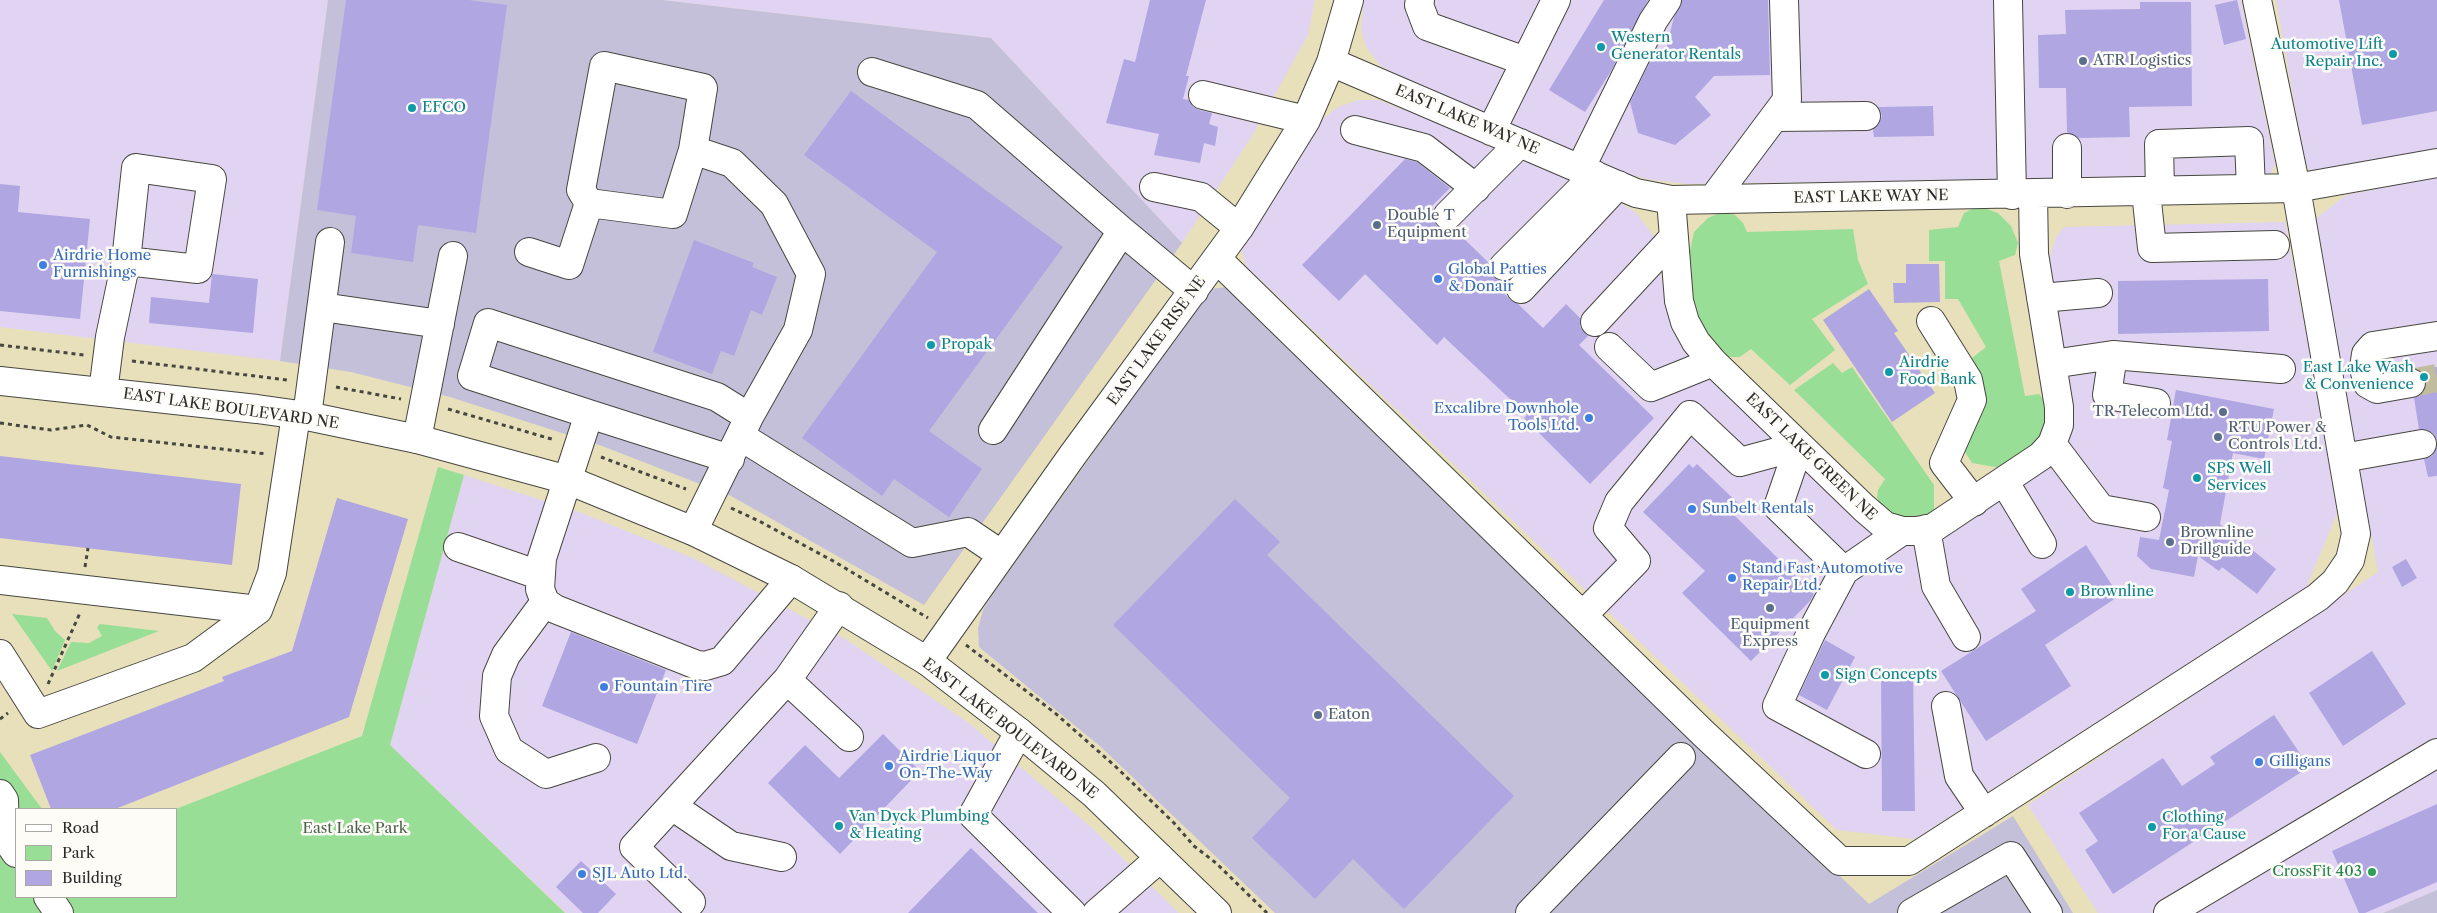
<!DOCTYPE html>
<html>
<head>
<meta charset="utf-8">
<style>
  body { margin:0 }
  #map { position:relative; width:2437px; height:913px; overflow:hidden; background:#e7e0ba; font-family:"Libre Caslon Text",serif }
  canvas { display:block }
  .legend { position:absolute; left:15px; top:808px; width:162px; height:90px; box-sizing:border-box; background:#fdfcf7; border:1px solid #a9a8a5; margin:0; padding:6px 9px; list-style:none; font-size:15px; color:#2b2b2b }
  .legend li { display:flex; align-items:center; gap:10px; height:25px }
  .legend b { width:25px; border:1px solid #a9a8a5 }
</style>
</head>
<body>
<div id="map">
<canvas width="2437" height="913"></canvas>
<ul class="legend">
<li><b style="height:6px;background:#fff"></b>Road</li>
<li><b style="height:14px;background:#99de97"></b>Park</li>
<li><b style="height:14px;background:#b0a6e2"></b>Building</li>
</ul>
</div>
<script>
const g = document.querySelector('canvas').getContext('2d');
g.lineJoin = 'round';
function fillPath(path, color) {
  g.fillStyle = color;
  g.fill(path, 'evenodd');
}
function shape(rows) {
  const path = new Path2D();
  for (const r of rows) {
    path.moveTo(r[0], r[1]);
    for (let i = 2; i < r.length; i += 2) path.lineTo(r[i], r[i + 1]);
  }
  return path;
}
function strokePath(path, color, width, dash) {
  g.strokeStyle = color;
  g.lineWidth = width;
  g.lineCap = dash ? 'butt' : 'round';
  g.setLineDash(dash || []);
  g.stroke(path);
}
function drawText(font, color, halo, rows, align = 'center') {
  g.font = font + ' "Libre Caslon Text",serif';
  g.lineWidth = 5;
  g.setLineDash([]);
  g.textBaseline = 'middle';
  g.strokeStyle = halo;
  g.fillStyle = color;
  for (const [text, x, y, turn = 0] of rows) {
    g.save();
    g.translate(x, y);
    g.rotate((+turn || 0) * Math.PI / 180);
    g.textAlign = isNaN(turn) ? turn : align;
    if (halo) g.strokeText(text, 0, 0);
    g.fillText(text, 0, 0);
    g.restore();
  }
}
fillPath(shape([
  [0,0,328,0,280,361,0,327],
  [662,0,1315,0,1308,35,1252,136,1182,243,991,38],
  [1364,0,2241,0,2275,164,2270,176,1687,184,1652,180,1626,174,1390,73,1379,64,1366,47,1361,29],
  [2276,0,2437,0,2437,150,2311,172,2305,163],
  [1358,100,1378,100,1424,117,1620,202,1637,214,1653,235,1669,312,1885,539,2067,442,2072,430,2073,404,2049,275,2050,256,2056,237,2064,227,2285,222,2339,509,2306,588,1915,839,1837,830,1246,266,1241,248,1323,119,1338,107],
  [2437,177,2437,890,2383,913,2098,913,2028,805,2378,572,2314,220,2346,195],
  [464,475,582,513,693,558,847,640,970,724,1092,828,1179,913,566,913,390,745]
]), '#e1d4f3');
fillPath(shape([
  [328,0,662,0,991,38,1182,243,924,605,731,496,602,446,450,397,351,372,280,361],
  [1227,287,1869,904,2013,816,2073,913,1275,913,1101,747,979,647,978,628,983,610,992,595,1210,289],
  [2437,890,2437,913,2383,913]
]), '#c5c0da');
fillPath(shape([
  [1979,206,1998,213,2011,226,2018,243,2015,255,1999,261,2025,396,2039,394,2044,400,2048,425,2039,443,2001,468,1972,463,1962,447,1968,431,1982,414,1986,400,1982,378,1972,358,1986,347,1958,299,1945,299,1945,261,1929,261,1929,230,1958,227,1964,213],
  [1724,211,1735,215,1743,223,1747,232,1853,229,1858,260,1868,284,1812,319,1835,350,1790,385,1751,349,1740,357,1728,357,1718,349,1701,325,1690,294,1689,255,1694,232,1708,218],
  [1833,363,1842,373,1852,367,1934,485,1934,513,1918,520,1896,518,1882,507,1877,498,1878,490,1885,479,1794,390],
  [438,467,464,475,390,745,565,913,0,913,0,752,42,809,16,809,16,897,176,897,176,809,362,736],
  [12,614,47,618,55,631,65,640,52,671],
  [100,624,159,631,57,671,71,642,89,643,102,636,97,627]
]), '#99de97');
fillPath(shape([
  [346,0,469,0,507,5,476,233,418,225,413,262,351,253,356,216,317,210],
  [1150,0,1206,0,1186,76,1189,76,1183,99,1189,100,1193,107,1199,110,1212,113,1209,124,1218,127,1215,146,1204,143,1200,163,1154,155,1159,134,1106,123,1124,59,1135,62],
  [1604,0,1648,0,1611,71,1585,112,1549,90],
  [1682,0,1768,0,1770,75,1714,76,1695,97,1711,115,1675,145,1638,133,1630,102,1655,52,1666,49,1674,17],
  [2237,0,2246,39,2224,45,2215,5],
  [2339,0,2437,0,2437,111,2362,125],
  [2140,2,2191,2,2192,106,2129,107,2130,137,2078,138,2067,132,2066,88,2039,88,2038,35,2066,34,2065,10,2140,9],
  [851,91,1063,247,929,431,982,469,949,517,894,479,882,496,802,438,937,252,804,155],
  [1933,106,1934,136,1874,137,1873,130,1879,124,1882,116,1879,107],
  [1405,159,1417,162,1450,188,1431,207,1434,210,1433,219,1437,226,1444,230,1454,229,1489,263,1489,270,1493,277,1500,281,1496,284,1510,300,1518,304,1543,328,1566,304,1580,318,1580,327,1588,336,1579,345,1654,418,1590,484,1524,418,1527,415,1444,337,1437,345,1365,274,1339,301,1302,265],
  [0,184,20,186,18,212,90,219,80,319,0,311],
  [694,240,754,263,752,267,777,277,762,315,751,310,734,356,721,351,712,374,653,352],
  [1906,264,1939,264,1940,302,1894,303,1893,283,1906,283],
  [212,274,258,279,253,333,149,323,151,297,209,303],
  [2268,279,2269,331,2118,334,2118,281],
  [1869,289,1898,331,1894,333,1935,393,1892,422,1823,320],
  [2437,367,2437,440,2434,434,2428,430,2419,429,2414,398,2421,395,2426,388,2426,380,2418,370],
  [2176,390,2274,409,2264,459,2233,453,2220,524,2276,569,2257,594,2222,567,2219,571,2198,556,2194,577,2151,569,2137,556,2140,537,2159,540,2169,490,2163,488,2172,441,2167,440],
  [2437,446,2437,476,2428,477,2424,459,2432,456],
  [0,456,241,484,232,565,0,538],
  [1689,464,1693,468,1697,464,1741,506,1733,514,1814,594,1810,601,1751,661,1682,593,1705,571,1643,512],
  [337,498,408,519,349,717,115,809,51,809,30,755,224,681,222,677,292,651],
  [1235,499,1280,542,1267,555,1514,796,1404,909,1353,859,1315,899,1252,838,1290,798,1113,625],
  [2086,545,2119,596,2045,645,2071,686,1986,741,1941,671,2036,611,2021,589],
  [2406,559,2417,578,2402,587,2392,567],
  [571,632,666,670,637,744,542,706],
  [1825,640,1855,657,1827,710,1799,695],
  [2372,651,2406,704,2343,746,2309,693],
  [1913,672,1915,811,1882,811,1881,673],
  [2274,715,2309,767,2113,894,2085,850,2098,841,2079,813,2163,758,2182,786,2215,764,2210,757],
  [883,734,920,771,840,854,768,783,805,745,839,778],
  [2437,804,2437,882,2365,913,2359,913,2332,851],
  [971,848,1038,913,908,913],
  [581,861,616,894,598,913,583,913,556,887]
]), '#b0a6e2');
strokePath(shape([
  [2411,383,2437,378]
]), '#c1bc9d', 28, [28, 14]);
const minor = shape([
  [1420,0,1419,5,1427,26,1525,61],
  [2008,0,2012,195],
  [1331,62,1636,193,1671,200,2296,188,2437,163],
  [872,72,977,105,1122,231],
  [1203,95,1306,120],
  [1775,117,1866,116],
  [1355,130,1424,148,1476,188],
  [1491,131,1556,0],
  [2067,148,2067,194],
  [1580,169,1653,21,1667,0],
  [1154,187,1201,197,1239,228],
  [2160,191,2159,144,2249,141,2251,189],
  [2146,192,2152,248,2275,245],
  [1713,199,1787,100,1784,0],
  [1671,200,1679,301,1685,322,1696,342,1713,362,1864,508,1885,526,1902,531,1917,531,1933,528,2041,456,2052,444,2059,425,2059,407,2034,254,2033,194],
  [589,203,581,190,604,66,703,88,693,150],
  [1448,215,1520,143],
  [529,252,569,265,589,203,673,214,693,150,732,163,774,204,811,274,798,330,749,417],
  [1217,259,1704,734,1840,861,1909,861,2318,597,2335,582,2350,560,2356,534,2296,188,2257,0],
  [1504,266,1595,175],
  [1521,289,1618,185],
  [2041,298,2098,293],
  [322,307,440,324],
  [1931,321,1968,380,1972,400,1944,463,1974,502],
  [1595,322,1673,238],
  [1609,347,1651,387,1713,362],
  [2113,355,2281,369],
  [2052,364,2113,355,2107,395,2156,403],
  [2411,383,2377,389,2368,384,2364,368,2366,354,2373,346,2437,336],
  [103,392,110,337,126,261,136,168,212,179,198,269,126,261],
  [589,414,472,376,488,323,717,397,749,417,740,436],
  [307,416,330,242],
  [993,430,1122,231,1194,291],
  [417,439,453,256],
  [2052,444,2101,509,2146,517],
  [2343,458,2422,444],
  [730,459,589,414,542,558,540,589,545,602,555,609,697,665,705,666,722,661,791,579],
  [2004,481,2042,544],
  [1926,529,1936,586,1966,637],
  [693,531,740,436,912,543,968,532,1002,555],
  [458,547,539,575],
  [1844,571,1811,633,1777,706,1866,754],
  [0,580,258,610],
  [545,602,506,655,497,676,494,716,509,750,546,774,596,758],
  [839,606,787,680,849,737],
  [1583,615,1636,561,1608,528,1619,502,1690,415,1740,462,1799,446,1778,507,1844,571,1902,531],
  [0,654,38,714,193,658,258,610,272,573,296,415],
  [927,661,1072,456,1239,228,1306,120,1331,62,1349,0],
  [1946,706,1959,776,1984,813],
  [1019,732,973,815,1072,913],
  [0,794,4,800,5,837,16,853],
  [672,806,731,846,782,857],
  [48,897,59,913],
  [691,902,634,847,787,680],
  [1097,913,1160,858],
  [1530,913,1681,757],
  [1912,913,2011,856,2048,913],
  [2168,913,2437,753]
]);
const major = shape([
  [0,381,257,409,307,416,417,439,568,480,693,531,791,579,927,661,1019,732,1094,794,1217,913]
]);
strokePath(minor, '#474640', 30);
strokePath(major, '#474640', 30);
strokePath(shape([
  [0,345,84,355],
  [132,361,287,380],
  [336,387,401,399],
  [448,409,555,440],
  [0,423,51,430,87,425,111,437,267,454],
  [601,457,686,489],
  [731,508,759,521,835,562,928,618],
  [85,567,88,548],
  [966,645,1055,713,1115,766,1174,823,1194,846,1216,863,1267,913],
  [48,684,80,613],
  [0,719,8,713]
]), '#474640', 3, [4, 4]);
strokePath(minor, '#fff', 28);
strokePath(major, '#fff', 28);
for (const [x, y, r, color] of [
  [1601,47,5,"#0f9aa8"],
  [2393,54,5,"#0f9aa8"],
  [2083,61,5,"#5c6f8a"],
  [412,108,5,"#0f9aa8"],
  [1377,225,5,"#5c6f8a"],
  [43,265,5,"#3f7fe0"],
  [1438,279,5,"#3f7fe0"],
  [931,345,5,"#0f9aa8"],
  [1889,372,5,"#0f9aa8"],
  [2424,377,5,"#0f9aa8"],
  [2223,412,5,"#5c6f8a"],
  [1589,418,5,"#3f7fe0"],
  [2218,437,5,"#5c6f8a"],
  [2197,478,5,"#0f9aa8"],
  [1692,509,5,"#3f7fe0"],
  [2170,542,5,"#5c6f8a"],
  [1732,578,5,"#3f7fe0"],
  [2070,592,5,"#0f9aa8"],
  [1770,608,5,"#5c6f8a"],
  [1825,675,5,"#0f9aa8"],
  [604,687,5,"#3f7fe0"],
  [1318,715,5,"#5c6f8a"],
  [2259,762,5,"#3f7fe0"],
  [889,766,5,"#3f7fe0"],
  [839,826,5,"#0f9aa8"],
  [2152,827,5,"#0f9aa8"],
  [2372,872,5,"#2e9e5b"],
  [582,874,5,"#3f7fe0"]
]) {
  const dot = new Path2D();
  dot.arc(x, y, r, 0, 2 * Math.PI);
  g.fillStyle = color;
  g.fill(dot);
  strokePath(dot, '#fdfcf7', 2);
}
drawText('15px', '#0d838f', '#fdfcf7', [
  ["Western",1611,38],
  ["Generator Rentals",1611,55],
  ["Automotive Lift",2383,45,"right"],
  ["Repair Inc.",2383,62,"right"],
  ["EFCO",422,108],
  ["Propak",941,345],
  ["Airdrie",1899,363],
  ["Food Bank",1899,380],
  ["East Lake Wash",2414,368,"right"],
  ["& Convenience",2414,385,"right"],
  ["SPS Well",2207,469],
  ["Services",2207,486],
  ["Brownline",2080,592],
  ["Sign Concepts",1835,675],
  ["Van Dyck Plumbing",849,817],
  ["& Heating",849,834],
  ["Clothing",2162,818],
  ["For a Cause",2162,835]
], 'left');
drawText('15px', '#4e5e75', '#fdfcf7', [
  ["ATR Logistics",2093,61],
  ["Double T",1387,216],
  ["Equipment",1387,233],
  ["TR Telecom Ltd.",2213,412,"right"],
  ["RTU Power &",2228,428],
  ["Controls Ltd.",2228,445],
  ["Brownline",2180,533],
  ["Drillguide",2180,550],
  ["Equipment",1770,625,"center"],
  ["Express",1770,642,"center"],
  ["Eaton",1328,715]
], 'left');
drawText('15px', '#2b2b2b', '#fdfcf7', [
  ["EAST LAKE WAY NE",1467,120,23],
  ["EAST LAKE WAY NE",1871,197,-1],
  ["EAST LAKE RISE NE",1157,341,-54],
  ["EAST LAKE BOULEVARD NE",231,409,8],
  ["EAST LAKE GREEN NE",1811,457,44],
  ["EAST LAKE BOULEVARD NE",1010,729,38]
]);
drawText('15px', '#366cbe', '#fdfcf7', [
  ["Airdrie Home",53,256],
  ["Furnishings",53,273],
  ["Global Patties",1448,270],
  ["& Donair",1448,287],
  ["Excalibre Downhole",1579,409,"right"],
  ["Tools Ltd.",1579,426,"right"],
  ["Sunbelt Rentals",1702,509],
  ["Stand Fast Automotive",1742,569],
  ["Repair Ltd.",1742,586],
  ["Fountain Tire",614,687],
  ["Airdrie Liquor",899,757],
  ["On-The-Way",899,774],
  ["Gilligans",2269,762],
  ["SJL Auto Ltd.",592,874]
], 'left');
drawText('15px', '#4c614b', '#fdfcf7', [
  ["East Lake Park",355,829]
]);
drawText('15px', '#27864d', '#fdfcf7', [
  ["CrossFit 403",2362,872]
], 'right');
</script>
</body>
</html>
